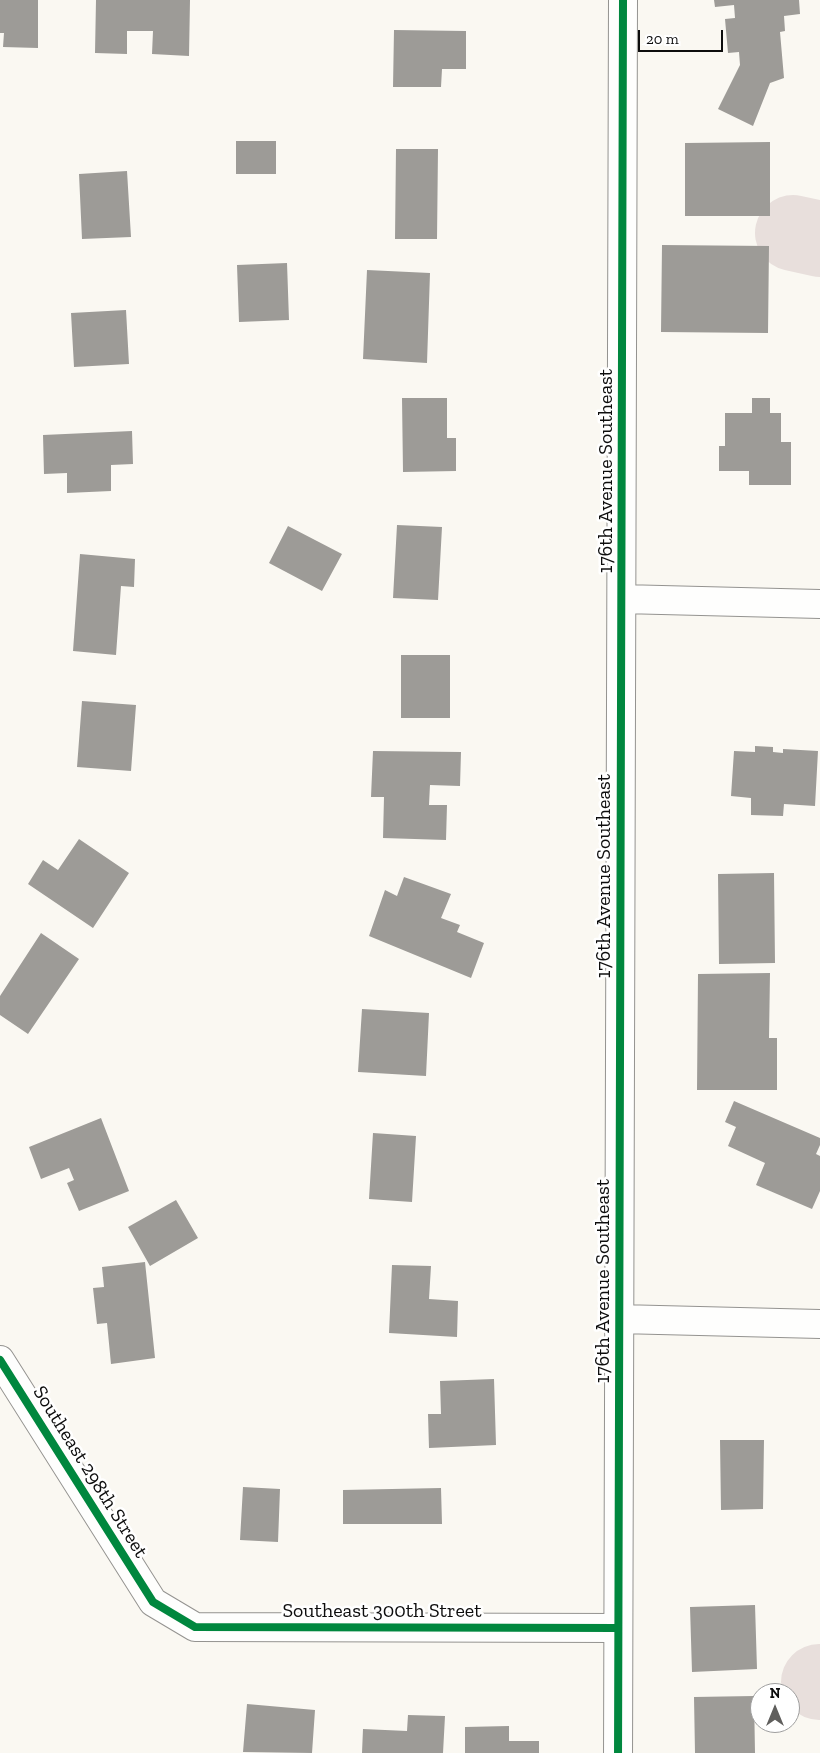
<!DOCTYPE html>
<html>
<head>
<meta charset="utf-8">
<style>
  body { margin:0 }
  #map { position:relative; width:820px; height:1753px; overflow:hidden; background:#faf8f2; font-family:"Zilla Slab",serif }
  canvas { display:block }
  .north { position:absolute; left:750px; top:1683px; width:50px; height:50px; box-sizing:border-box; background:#fff; border:1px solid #9e9e9e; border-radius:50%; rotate:0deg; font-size:14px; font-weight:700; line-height:20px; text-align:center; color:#0d0d0d }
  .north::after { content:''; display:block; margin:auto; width:18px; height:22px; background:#605f5d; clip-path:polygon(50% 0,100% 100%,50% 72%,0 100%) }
  .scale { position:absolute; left:638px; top:30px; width:85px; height:22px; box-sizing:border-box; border:2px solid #0d0d0d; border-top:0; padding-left:6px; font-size:15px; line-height:18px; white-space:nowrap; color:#0d0d0d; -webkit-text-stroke:4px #fff; paint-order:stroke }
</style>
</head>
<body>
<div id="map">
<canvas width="820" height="1753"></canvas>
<div class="north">N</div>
<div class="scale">20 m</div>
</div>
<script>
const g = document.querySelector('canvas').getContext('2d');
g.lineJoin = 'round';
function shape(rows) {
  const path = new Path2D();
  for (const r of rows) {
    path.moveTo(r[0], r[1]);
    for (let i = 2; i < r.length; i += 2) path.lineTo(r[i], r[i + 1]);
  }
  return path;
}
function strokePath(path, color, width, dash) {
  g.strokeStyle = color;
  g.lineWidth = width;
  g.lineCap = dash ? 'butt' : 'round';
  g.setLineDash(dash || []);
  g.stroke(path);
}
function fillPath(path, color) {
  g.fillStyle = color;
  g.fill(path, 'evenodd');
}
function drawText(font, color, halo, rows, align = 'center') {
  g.font = font + ' "Zilla Slab",serif';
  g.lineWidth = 5;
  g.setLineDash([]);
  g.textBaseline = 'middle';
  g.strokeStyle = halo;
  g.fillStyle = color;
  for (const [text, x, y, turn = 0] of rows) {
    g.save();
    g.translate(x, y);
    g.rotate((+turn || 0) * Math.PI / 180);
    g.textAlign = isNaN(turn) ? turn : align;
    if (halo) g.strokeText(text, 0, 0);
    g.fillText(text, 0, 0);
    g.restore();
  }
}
strokePath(shape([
  [793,233,820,239],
  [819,1682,820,1682]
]), '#e8dfdc', 76);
fillPath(shape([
  [0,0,38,0,38,48,3,47,4,33,0,33],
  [96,0,190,0,189,56,152,54,153,31,127,31,127,54,95,53],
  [714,0,799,0,800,14,784,16,785,31,780,32,784,78,770,83,753,126,718,109,740,65,739,52,728,53,725,19,735,18,734,5,715,7],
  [394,30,466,31,466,69,442,69,441,87,393,87],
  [236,141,276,141,276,174,236,174],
  [770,142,770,216,685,216,685,143],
  [396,149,438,149,437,239,395,239],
  [127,171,131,237,82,239,79,174],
  [662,245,769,246,768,333,661,332],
  [287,263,289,320,239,322,237,265],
  [367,270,430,273,427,363,363,359],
  [126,310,129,364,74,367,71,313],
  [402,398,447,398,447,438,456,438,456,471,403,472],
  [752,398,770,398,770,413,781,413,781,442,791,442,791,485,749,485,749,471,719,471,719,446,725,446,725,413,752,413],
  [132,431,133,464,111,465,111,491,67,493,67,473,44,474,43,435],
  [397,525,442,527,438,600,393,598],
  [288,526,342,554,322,591,269,563],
  [80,554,135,559,134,587,121,586,116,655,73,651],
  [401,655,450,655,450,718,401,718],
  [82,701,136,705,131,771,77,767],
  [755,746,773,747,773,752,783,753,783,749,818,751,815,806,784,804,783,816,751,815,751,798,731,796,734,751,755,752],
  [373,751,461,752,460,786,430,785,429,805,447,805,446,840,383,838,384,797,371,797],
  [79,839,129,873,93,928,28,884,43,860,58,870],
  [774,873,775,963,719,964,718,874],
  [404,877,451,894,441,918,460,925,457,932,484,943,471,978,369,936,385,890,397,896],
  [41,933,79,959,28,1034,0,1015,0,996],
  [770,973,769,1038,777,1038,777,1090,697,1090,698,974],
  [362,1009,429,1013,426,1076,358,1072],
  [734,1101,820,1138,820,1145,816,1154,820,1156,820,1191,812,1209,756,1185,765,1163,728,1146,736,1127,725,1122],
  [101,1118,129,1191,79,1211,67,1183,74,1180,69,1168,41,1179,29,1147],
  [373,1133,416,1136,412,1202,369,1199],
  [176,1200,198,1238,150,1266,128,1227],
  [145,1262,155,1358,111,1364,107,1323,97,1324,93,1288,104,1287,102,1267],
  [392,1265,431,1266,429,1299,458,1301,457,1337,389,1333],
  [494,1379,496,1445,429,1448,428,1414,441,1414,440,1381],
  [720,1440,764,1440,763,1509,721,1510],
  [243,1487,280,1489,278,1542,240,1540],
  [441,1488,442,1524,343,1524,343,1490],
  [755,1605,757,1669,692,1672,690,1607],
  [754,1696,755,1753,695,1753,694,1697],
  [247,1704,315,1710,312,1753,243,1752],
  [408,1715,445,1716,443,1753,362,1753,363,1729,407,1731],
  [509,1726,509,1741,539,1741,539,1753,465,1753,465,1727]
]), '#9d9b97');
const street = shape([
  [622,599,820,604],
  [619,1319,820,1324],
  [0,1360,153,1602,195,1627,618,1628],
  [618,1753,623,0]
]);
strokePath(street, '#949390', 30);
strokePath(street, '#fefefd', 28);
strokePath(shape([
  [0,1360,153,1602,195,1627,618,1628],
  [618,1753,623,0]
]), '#00873e', 8);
drawText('20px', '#0d0d0d', '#fff', [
  ["176th Avenue Southeast",606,471,-90],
  ["176th Avenue Southeast",604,876,-90],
  ["176th Avenue Southeast",603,1281,-90],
  ["Southeast 298th Street",90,1472,58],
  ["Southeast 300th Street",382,1611]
]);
</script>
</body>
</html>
